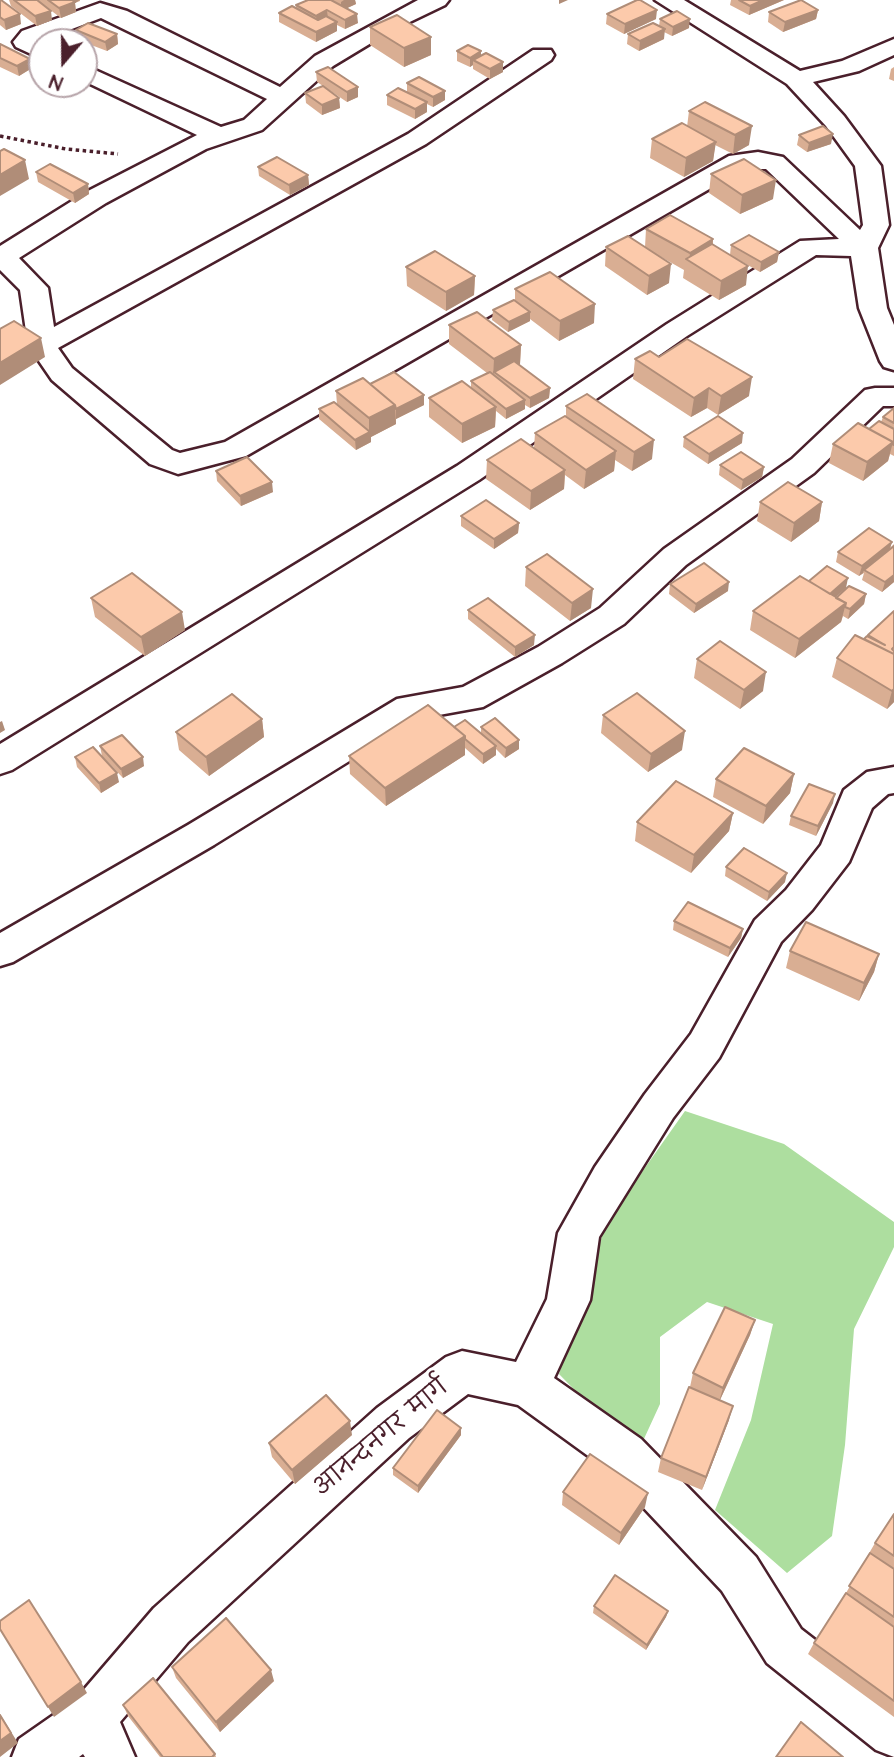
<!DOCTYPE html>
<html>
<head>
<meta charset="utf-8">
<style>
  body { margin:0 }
  #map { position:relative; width:894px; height:1757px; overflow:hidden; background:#fff; font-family:"Architects Daughter",sans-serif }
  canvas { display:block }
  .north { position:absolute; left:28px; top:28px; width:70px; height:70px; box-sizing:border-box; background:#fff; border:2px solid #b7a5aa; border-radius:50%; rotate:200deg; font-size:19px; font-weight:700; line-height:28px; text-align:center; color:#4a1f2b }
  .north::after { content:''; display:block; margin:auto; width:24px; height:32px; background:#4a1f2b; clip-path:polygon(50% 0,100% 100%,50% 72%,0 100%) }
</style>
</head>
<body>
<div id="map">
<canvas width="894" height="1757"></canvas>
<div class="north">N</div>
</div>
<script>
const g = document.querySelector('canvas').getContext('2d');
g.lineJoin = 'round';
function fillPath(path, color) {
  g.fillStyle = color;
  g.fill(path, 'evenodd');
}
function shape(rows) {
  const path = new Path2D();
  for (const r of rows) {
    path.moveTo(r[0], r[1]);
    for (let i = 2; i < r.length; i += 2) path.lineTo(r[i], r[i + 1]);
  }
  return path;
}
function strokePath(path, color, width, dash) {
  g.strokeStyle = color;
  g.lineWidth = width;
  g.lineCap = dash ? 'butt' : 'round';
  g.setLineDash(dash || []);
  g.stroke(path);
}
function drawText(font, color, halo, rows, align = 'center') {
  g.font = font + ' "Architects Daughter","Playpen Sans Deva",sans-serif';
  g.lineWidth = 6;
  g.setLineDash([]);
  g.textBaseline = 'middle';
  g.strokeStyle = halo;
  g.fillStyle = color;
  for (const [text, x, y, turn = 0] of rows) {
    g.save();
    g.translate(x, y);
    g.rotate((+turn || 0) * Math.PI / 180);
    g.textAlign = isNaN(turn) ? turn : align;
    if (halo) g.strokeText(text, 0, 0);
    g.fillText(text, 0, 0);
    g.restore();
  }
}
fillPath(shape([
  [685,1111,784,1144,894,1222,894,1247,854,1329,845,1445,832,1536,787,1573,715,1510,751,1420,773,1324,707,1302,660,1337,660,1404,637,1454,559,1374,606,1223]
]), '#adde9f');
const minor = shape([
  [418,0,449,0,445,5,391,31,333,66,262,130,206,149,106,203,19,258,48,288,54,327,408,134,533,50,551,50,554,55,551,60,426,144,58,348,72,368,172,450,180,453,225,442,729,156,758,152,783,157,860,230,863,225,855,166,826,126,787,84,655,0,684,0,800,71,842,61,894,39,894,55,859,71,813,82,844,116,881,166,889,225,878,248,887,308,894,325,894,370,884,367,880,361,859,308,851,256,816,255,687,336,479,480,12,770,0,774,0,744,457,466,667,324,800,241,839,239,766,169,744,169,246,456,178,474,150,464,52,380,28,345,20,290,0,270,0,246,88,191,197,135,84,81,84,65,221,127,244,120,267,99,101,18,40,41,42,59,16,47,13,42,22,31,100,3,127,11,280,87,315,56,418,0],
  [875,388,894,388,894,406,883,406,814,473,686,565,624,624,562,663,483,707,417,719,214,845,13,962,0,966,0,933,188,825,397,699,463,687,538,647,600,608,664,549,792,459,865,390,875,388],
  [894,767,894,793,888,794,872,808,849,862,812,910,781,942,719,1058,673,1118,599,1237,590,1300,554,1378,641,1439,756,1557,801,1629,894,1701,894,1757,876,1750,767,1663,722,1591,609,1471,518,1405,468,1394,409,1438,188,1642,120,1722,135,1757,85,1757,83,1754,79,1757,12,1757,19,1739,75,1700,154,1608,377,1408,446,1357,462,1351,516,1362,547,1299,558,1233,595,1167,645,1094,691,1034,755,920,786,890,821,845,844,790,867,772,894,767]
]);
strokePath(minor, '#4a1f2b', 5);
strokePath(shape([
  [0,136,66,149,118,154]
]), '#4a1f2b', 3.5, [3.5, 3.5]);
fillPath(minor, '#fff');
fillPath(shape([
  [0,0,21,24,6,30,0,25],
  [9,0,37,0,52,20,37,26,11,6],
  [37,0,80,0,80,1,75,3,76,12,61,18],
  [308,0,355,0,356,4,347,8,358,23,345,29,337,25,337,31,316,42,279,22,279,13,296,9,296,5],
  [731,0,784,0,749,15,730,5],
  [818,10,816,19,783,32,768,22,769,12],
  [607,14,656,19,624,34,606,24],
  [660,19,689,28,672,36,664,32,664,39,639,51,627,44,628,34,659,26],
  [370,27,431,55,404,67,370,45],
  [76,30,117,34,118,44,107,51,78,40],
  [0,44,32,68,19,76,0,67],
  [457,51,481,56,503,62,503,72,490,79,473,69,473,65,470,67,457,61],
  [894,67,894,81,889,79,891,69],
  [316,72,358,97,347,102,317,82],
  [407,83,445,100,433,107,427,104,427,112,415,119,387,105,387,95,407,92],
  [305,93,339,98,340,108,322,115,306,103],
  [705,102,749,145,733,154,715,145,713,161,684,177,650,158,652,139,687,127,689,111],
  [799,135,831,144,807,152,797,145],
  [258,167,308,175,309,185,290,195,259,176],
  [36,172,88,184,89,194,75,203,38,182],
  [711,174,773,199,740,214,709,193],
  [646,229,713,239,713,244,746,285,719,300,683,278,684,270,647,249,669,283,647,295,605,266,606,247,645,247],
  [731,245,779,252,777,262,760,272,730,255],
  [406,267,475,276,474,295,446,311,407,286],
  [515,289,594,323,559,341,530,319,530,321,508,332,492,320,493,310,515,301],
  [449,325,521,345,520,364,519,365,550,388,549,398,530,408,525,405,525,409,506,419,496,411,495,427,462,443,429,417,429,398,471,388,471,381,487,373,449,344],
  [659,357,749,396,718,415,707,408,691,417,633,379,635,359],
  [370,384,424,395,424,405,396,419,396,424,371,437,371,442,356,450,319,419,319,409,337,405,336,391],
  [566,406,652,459,632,471,615,460,614,471,584,489,565,475,564,489,530,510,486,479,487,460,534,448,535,433,566,417],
  [894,408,894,456,890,454,888,461,863,481,829,463,833,444,869,429,881,422,883,417],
  [684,437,742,443,708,464,683,447],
  [720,465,764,467,762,477,741,490,719,475],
  [216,471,273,492,241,506,217,481],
  [760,502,822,502,819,521,791,542,757,521],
  [461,516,519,523,518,533,494,549,461,526],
  [892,542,890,548,894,544,894,582,882,592,862,580,864,573,859,576,836,562,838,552],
  [526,567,591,608,570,621,525,586],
  [809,581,846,588,835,597,836,598,866,594,864,604,848,619,843,616,841,622,795,658,750,630,753,611],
  [670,584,728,591,694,613,669,594],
  [91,598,185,630,145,656,95,617],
  [468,610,534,645,515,657,468,619],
  [894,611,894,702,887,709,832,677,837,658,868,636,868,635],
  [697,659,763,691,740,709,694,678],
  [603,715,682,750,648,772,601,733],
  [262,719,264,737,209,776,179,750,176,732],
  [454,727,481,733,481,727,519,740,519,749,505,758,496,749,496,755,483,764,465,748,465,755,386,806,350,774,349,756],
  [100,746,144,766,123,778,102,756],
  [75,757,119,782,101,793,77,767],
  [794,774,790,793,763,824,713,797,716,779],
  [833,803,816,836,789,825,791,816],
  [733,813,729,831,691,873,635,841,637,822],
  [726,867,785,882,767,901,725,876],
  [674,921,743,929,741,938,728,957,673,930],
  [790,951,879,954,874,972,859,1001,786,968],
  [755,1320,750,1335,720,1400,729,1420,702,1490,658,1472,661,1458,690,1387,693,1373],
  [461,1428,461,1435,418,1493,393,1475,393,1468],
  [352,1435,295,1484,272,1457,269,1443],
  [563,1492,645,1507,619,1545,562,1505],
  [894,1514,894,1717,808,1654,814,1643,846,1593,875,1543],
  [594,1606,668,1611,666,1617,646,1650,593,1613],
  [172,1667,274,1681,220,1732,176,1678],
  [123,1705,215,1754,216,1757,160,1757,128,1716]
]), '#d9ae93');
fillPath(shape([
  [70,0,80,0,75,3,76,12,61,18,59,8],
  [344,0,355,0,356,4,341,11,341,2],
  [559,0,568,0,559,4],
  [763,0,784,0,749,15,750,6],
  [327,10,328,20,317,26,316,16],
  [657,10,656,19,624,34,625,24],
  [818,10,816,19,783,32,785,22],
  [51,11,52,20,37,26,35,16],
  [20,14,21,24,6,30,4,20],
  [357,14,358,23,345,29,345,20],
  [690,19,689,28,672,36,673,27],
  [337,22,337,31,316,42,316,32],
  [665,29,664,39,639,51,640,41],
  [117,34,118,44,107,51,105,42],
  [431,37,431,55,404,67,404,48],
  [481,51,481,61,473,60,473,65,470,67,470,58],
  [30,59,32,68,19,76,17,66],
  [503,62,503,72,490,79,490,69],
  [358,87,358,97,347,102,347,92],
  [445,91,445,100,433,107,433,97],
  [339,98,340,108,322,115,322,105],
  [427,102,427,112,415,119,415,109],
  [752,126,749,145,733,154,735,135],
  [833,134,831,144,807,152,809,143],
  [716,142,713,161,684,177,686,158],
  [25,160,29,179,0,196,0,175],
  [308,175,309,185,290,195,289,185],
  [776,180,773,199,740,214,742,195],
  [88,184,89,194,75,203,73,193],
  [713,239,711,258,689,261,690,253],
  [779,252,777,262,760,272,761,262],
  [671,264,669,283,647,295,649,276],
  [748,266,746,285,719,300,721,281],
  [475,276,474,295,446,311,446,292],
  [595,304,594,323,559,341,560,321],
  [530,312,530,321,508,332,509,322],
  [41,338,45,357,0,385,0,363],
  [521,345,520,364,499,375,494,372,493,378,494,359],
  [752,377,749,396,718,415,721,396],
  [550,388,549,398,530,408,530,398],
  [709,388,707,408,691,417,694,398],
  [424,395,424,405,396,419,396,409],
  [525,400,525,409,506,419,506,409],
  [395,405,396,424,371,437,371,442,356,450,355,440,369,433,369,418],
  [496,407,495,427,462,443,462,424],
  [743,433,742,443,708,464,709,454],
  [654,440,652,459,632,471,634,452],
  [893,442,888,461,863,481,867,462],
  [616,451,614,471,584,489,586,470],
  [764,467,762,477,741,490,743,480],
  [565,470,564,489,530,510,531,491],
  [272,482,273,492,241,506,240,496],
  [822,502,819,521,791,542,794,523],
  [519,523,518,533,494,549,494,539],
  [892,542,889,552,864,570,863,573,859,576,862,566],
  [894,575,894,582,882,592,885,582],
  [848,578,846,588,828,604,830,594],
  [729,582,728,591,694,613,696,604],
  [593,589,591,608,570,621,572,603],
  [866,594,864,604,848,619,850,609],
  [846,603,841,622,795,658,799,639],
  [182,612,185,630,145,656,141,637],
  [535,635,534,645,515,657,515,647],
  [766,672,763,691,740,709,744,690],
  [894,689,894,702,887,709,892,691],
  [262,719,264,737,209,776,206,757],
  [2,721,5,730,0,733,0,722],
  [685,731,682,750,648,772,651,754],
  [465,736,465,755,386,806,385,788],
  [519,740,519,749,505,758,506,748],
  [496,746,496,755,483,764,483,754],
  [143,757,144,766,123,778,121,769],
  [117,773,119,782,101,793,99,783],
  [794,774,790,793,763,824,766,806],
  [835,794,833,803,816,836,818,826],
  [733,813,729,831,691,873,694,855],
  [787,873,785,882,767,901,769,892],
  [743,929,741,938,728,957,730,948],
  [879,954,874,972,859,1001,864,983],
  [755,1320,750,1335,719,1402,723,1388],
  [733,1406,729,1420,702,1490,706,1477],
  [350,1421,352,1435,295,1484,292,1470],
  [461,1428,461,1435,418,1493,418,1486],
  [648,1493,645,1507,619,1545,621,1533],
  [668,1611,666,1617,646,1650,647,1645],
  [271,1670,274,1681,220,1732,216,1722],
  [81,1682,87,1693,54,1717,48,1707],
  [0,1714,18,1743,0,1757]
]), '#b08d78');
const building = shape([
  [0,0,1,0,20,14,4,20,0,17,0,0],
  [14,0,37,0,51,11,35,16,14,0],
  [48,0,72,0,75,2,59,8,48,0],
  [308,0,331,0,357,14,345,20,327,10,316,16,296,5,308,0],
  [637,0,640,0,657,10,625,24,607,14,637,0],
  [739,0,763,0,750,6,739,0],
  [801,0,818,10,785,22,769,12,801,0],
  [292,6,318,20,326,16,337,22,316,32,279,13,292,6],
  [677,11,690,19,673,27,660,19,677,11],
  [397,15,431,37,404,48,370,27,397,15],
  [88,23,117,34,105,42,76,30,88,23],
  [653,23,665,29,640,41,628,34,653,23],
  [0,44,30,59,17,66,0,58,0,44],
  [468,45,481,51,470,58,457,51,468,45],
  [486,53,503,62,490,69,473,60,486,53],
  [328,67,358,87,347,92,316,72,328,67],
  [419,77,445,91,433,97,407,83,419,77],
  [323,86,339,98,322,105,305,93,323,86],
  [398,88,427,102,415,109,387,95,398,88],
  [705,102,752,126,735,135,689,111,705,102],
  [682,123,716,142,686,158,652,139,682,123],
  [823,126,833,134,809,143,799,135,823,126],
  [4,149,25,160,0,175,0,151,4,149],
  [277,157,308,175,289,185,258,167,277,157],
  [744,159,776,180,742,195,711,174,744,159],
  [50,164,88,184,73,193,36,172,50,164],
  [670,215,713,239,690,253,646,229,670,215],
  [749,235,779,252,761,262,731,245,749,235],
  [628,236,671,264,649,276,606,247,628,236],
  [712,244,748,266,721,281,686,259,712,244],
  [435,251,475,276,446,292,406,267,435,251],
  [550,272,595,304,560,321,515,289,550,272],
  [514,300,530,312,509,322,493,310,514,300],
  [477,312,521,345,494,359,449,325,477,312],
  [14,321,41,338,0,363,0,329,14,321],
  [687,339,752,377,721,396,709,388,694,398,635,359,650,351,659,357,687,339],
  [514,361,550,388,530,398,494,372,514,361],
  [394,372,424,395,396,409,395,405,370,384,394,372],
  [490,372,525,400,506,409,471,381,490,372],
  [363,378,395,405,369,418,336,391,363,378],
  [462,381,496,407,462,424,429,398,462,381],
  [587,394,654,440,634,452,566,406,587,394],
  [334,402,370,432,355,440,319,409,334,402],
  [894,408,894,423,883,417,894,408],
  [565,416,616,451,586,470,535,433,565,416],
  [718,416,743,433,709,454,684,437,718,416],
  [879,421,894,429,894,445,892,444,893,442,869,429,879,421],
  [858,423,893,442,867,462,833,444,858,423],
  [521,439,565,470,531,491,487,460,521,439],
  [741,452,764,467,743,480,720,465,741,452],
  [247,457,272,482,240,496,216,471,247,457],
  [788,482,822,502,794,523,760,502,788,482],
  [486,500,519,523,494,539,461,516,486,500],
  [869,528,892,542,862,566,838,552,869,528],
  [894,546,894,575,885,582,864,570,894,546],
  [547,554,593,589,572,603,526,567,547,554],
  [704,563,729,582,696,604,670,584,704,563],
  [827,566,848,578,830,594,809,581,827,566],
  [132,573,182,612,141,637,91,598,132,573],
  [800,576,846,603,799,639,753,611,800,576],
  [849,586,866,594,850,609,845,607,846,603,836,598,849,586],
  [488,598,535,635,515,647,468,610,488,598],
  [894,611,894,647,892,649,894,651,894,654,864,639,867,636,885,645,868,635,894,611],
  [855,635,894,654,894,689,892,691,837,658,855,635],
  [720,641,766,672,744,690,697,659,720,641],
  [637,693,685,731,651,754,603,715,637,693],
  [232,694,262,719,206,757,176,732,232,694],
  [428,705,465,736,385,788,349,756,428,705],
  [495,718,519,740,506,748,481,727,495,718],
  [465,720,496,746,483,754,465,739,465,736,454,727,465,720],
  [122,735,143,757,121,769,100,746,122,735],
  [93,747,117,773,99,783,75,757,93,747],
  [744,748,794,774,766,806,716,779,744,748],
  [676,781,733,813,694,855,637,822,676,781],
  [809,784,835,794,818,826,791,816,809,784],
  [744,848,787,873,769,892,726,867,744,848],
  [688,902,743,929,730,948,674,921,688,902],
  [806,922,879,954,864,983,790,951,806,922],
  [725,1307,755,1320,723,1388,693,1373,725,1307],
  [689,1387,733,1406,706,1477,661,1458,689,1387],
  [326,1395,350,1421,292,1470,269,1443,326,1395],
  [437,1410,461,1428,418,1486,393,1468,437,1410],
  [590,1454,648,1493,621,1533,563,1492,590,1454],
  [894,1514,894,1556,875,1543,894,1514],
  [870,1553,894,1569,894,1617,849,1586,870,1553],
  [615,1575,668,1611,647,1645,594,1606,615,1575],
  [846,1593,894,1627,894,1701,814,1643,846,1593],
  [29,1600,81,1682,48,1707,0,1629,0,1621,29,1600],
  [226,1618,271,1670,216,1722,172,1667,226,1618],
  [153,1678,215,1754,212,1757,163,1757,123,1705,153,1678],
  [0,1715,11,1733,0,1741,0,1715],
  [801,1722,843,1757,776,1757,801,1722]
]);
fillPath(building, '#fccaab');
strokePath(building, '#b08d78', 2);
drawText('23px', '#4a1f2b', '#fff', [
  ["आनन्दनगर मार्ग",382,1439,-40]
]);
</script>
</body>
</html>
